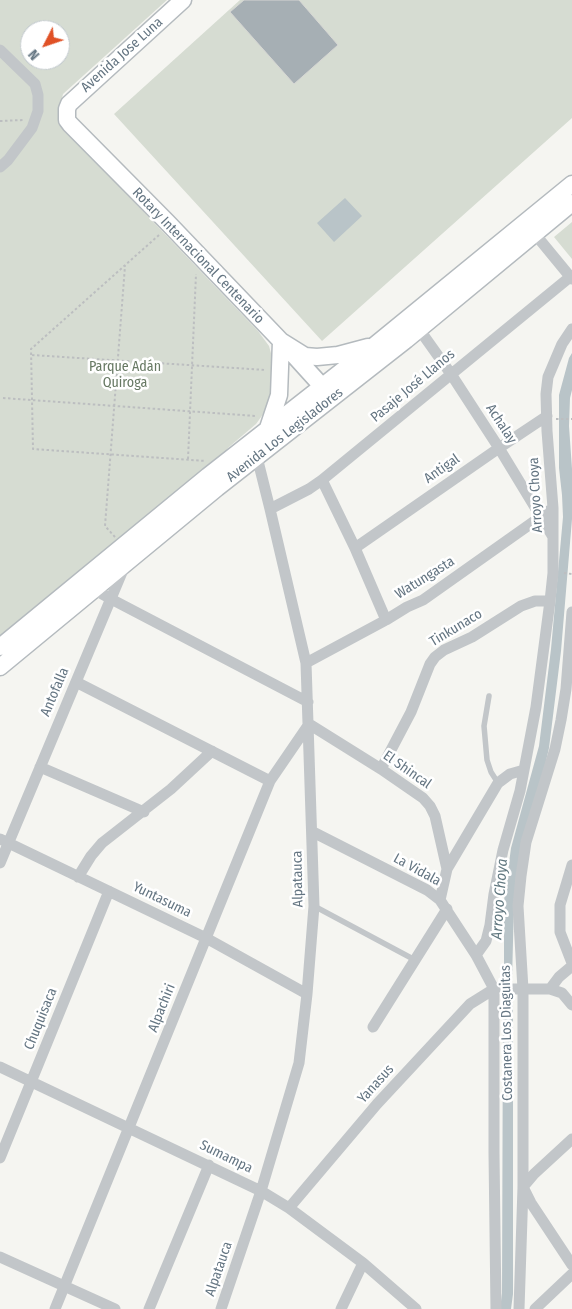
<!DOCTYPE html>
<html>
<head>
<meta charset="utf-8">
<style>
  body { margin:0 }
  #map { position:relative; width:572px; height:1309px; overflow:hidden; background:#f5f5f1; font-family:"Fira Sans Condensed",sans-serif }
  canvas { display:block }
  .north { position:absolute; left:20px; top:20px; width:50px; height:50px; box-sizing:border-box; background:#fff; border:1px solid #c1c8cd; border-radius:50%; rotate:229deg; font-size:14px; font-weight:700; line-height:20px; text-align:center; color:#647582 }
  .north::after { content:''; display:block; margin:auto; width:18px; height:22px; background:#e05126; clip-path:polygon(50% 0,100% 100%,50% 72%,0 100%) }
</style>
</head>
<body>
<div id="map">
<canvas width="572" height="1309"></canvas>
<div class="north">N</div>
</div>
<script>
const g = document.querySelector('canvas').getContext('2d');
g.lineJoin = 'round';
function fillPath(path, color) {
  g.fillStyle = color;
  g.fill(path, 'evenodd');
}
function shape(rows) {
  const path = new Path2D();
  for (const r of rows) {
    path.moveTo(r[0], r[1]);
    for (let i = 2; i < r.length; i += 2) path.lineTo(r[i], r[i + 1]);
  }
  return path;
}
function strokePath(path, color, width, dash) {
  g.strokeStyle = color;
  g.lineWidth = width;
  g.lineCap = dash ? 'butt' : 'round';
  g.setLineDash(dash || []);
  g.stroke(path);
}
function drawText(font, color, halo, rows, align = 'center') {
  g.font = font + ' "Fira Sans Condensed",sans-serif';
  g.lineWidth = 5;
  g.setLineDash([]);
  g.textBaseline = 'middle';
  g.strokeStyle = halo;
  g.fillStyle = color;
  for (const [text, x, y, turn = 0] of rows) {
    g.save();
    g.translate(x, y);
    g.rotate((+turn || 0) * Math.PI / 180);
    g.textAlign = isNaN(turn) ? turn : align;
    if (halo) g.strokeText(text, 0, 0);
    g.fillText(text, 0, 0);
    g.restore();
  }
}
fillPath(shape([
  [0,0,167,0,63,94,58,115,67,132,258,331,269,346,274,364,273,384,269,406,256,424,229,447,218,460,0,639],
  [30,30,60,30,60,60,30,60],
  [240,0,572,0,572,118,322,341,114,114],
  [572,222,572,259,554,237]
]), '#d6dcd2');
fillPath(shape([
  [345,198,362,216,334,242,317,223],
  [572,353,572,390,570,398,569,426,572,469,572,519,561,651,549,748,514,902,512,981,504,981,504,901,511,848,539,746,551,649,563,517,562,495,559,468,559,395,569,358],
  [503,1001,513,1002,513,1294,511,1309,500,1309,502,1293]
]), '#b9c4c8');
const building = shape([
  [244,0,299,0,338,45,294,84,230,12,244,0]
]);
fillPath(building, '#a6afb4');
strokePath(building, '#d6d6d4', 1);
const secondary = shape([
  [183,0,69,104,67,109,67,120,70,124,168,223,281,341,329,394],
  [267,431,279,395,281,341,305,356,317,357,338,355,368,347],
  [0,647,208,476,375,345,572,184],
  [0,667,217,488,406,340,572,203]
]);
strokePath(secondary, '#b4babe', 19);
strokePath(shape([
  [0,121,23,120],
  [159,235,31,349,33,449,206,461],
  [32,355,266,370],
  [3,398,256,416],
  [556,419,572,419],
  [188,459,196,274],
  [115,537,105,526,125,266],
  [564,573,572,574]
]), '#bcbec0', 2, [2.5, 2.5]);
strokePath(shape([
  [489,696,484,726,487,760,491,772,498,783],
  [314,906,415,960]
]), '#c2c6c9', 5.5);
strokePath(shape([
  [0,50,35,84,38,95,38,111,32,128,8,160,0,167],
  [535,234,572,279],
  [419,329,451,374,499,448,553,537],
  [322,480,355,548,386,620],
  [270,509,309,489,322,480,570,277],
  [355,548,499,448,547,416],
  [95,590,111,599,308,702],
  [306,663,386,620,407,607,423,600,553,508],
  [76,682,270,781],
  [40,767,144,812],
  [381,769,411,712,430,664,435,657,444,650,472,637,521,606,535,601,550,601],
  [313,832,427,890,440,900,476,955,494,989,494,1153,496,1309],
  [0,839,206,938,307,994],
  [0,863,125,565],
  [572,865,560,905,560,932,572,963],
  [447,869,498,783,510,774,524,770],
  [78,877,91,856,102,843,171,789,212,751],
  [476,955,486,941,490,925,494,894,503,850,520,791,536,707,550,601,553,573,553,508,547,431,546,394,548,377,562,344,572,329],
  [494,989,550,989,562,993,572,1005],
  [550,989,559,977,572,966],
  [373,1027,447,909],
  [0,1067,261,1191,289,1208,363,1263,416,1309],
  [572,1139,534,1174,523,1187,531,1203,572,1265],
  [0,1158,109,891],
  [289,1208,377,1104,470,1004,494,989],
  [0,1257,115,1309],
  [55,1309,270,781,309,724,381,769,423,798,430,806,435,816,447,869,440,900],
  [149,1309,209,1165],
  [221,1309,261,1191,299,1063,307,994,314,906,306,663,270,509,257,457,254,453],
  [341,1309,363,1263],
  [519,1309,523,1187,523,989,518,906,521,876,526,842,555,749,561,720,566,689,572,612],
  [535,1309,572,1274]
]), '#c2c6c9', 11);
strokePath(secondary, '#fff', 16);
drawText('14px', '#647582', '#fff', [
  ["Avenida Jose Luna",122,55,-42],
  ["Rotary Internacional Centenario",198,256,46],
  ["Pasaje José Llanos",413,386,-40],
  ["Achalay",501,424,57],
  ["Avenida Los Legisladores",285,435,-38],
  ["Antigal",442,469,-35],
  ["Arroyo Choya",536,495,-93],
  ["Watungasta",425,578,-32],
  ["Tinkunaco",456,628,-31],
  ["Antofalla",55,692,-67],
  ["El Shincal",407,770,35],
  ["La Vidala",417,870,29],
  ["Alpatauca",298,879,-91],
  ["Yuntasuma",162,900,26],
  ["Alpachiri",162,1008,-68],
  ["Chuquisaca",41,1019,-68],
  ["Costanera Los Diaguitas",507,1033,-91],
  ["Yanasus",376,1084,-48],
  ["Sumampa",226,1157,26],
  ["Alpatauca",219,1269,-71]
]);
drawText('14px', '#677963', '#fff', [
  ["Parque Adán",125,367],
  ["Quiroga",125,383]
]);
drawText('italic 15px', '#60777f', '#fff', [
  ["Arroyo Choya",500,899,-86]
]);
</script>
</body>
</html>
